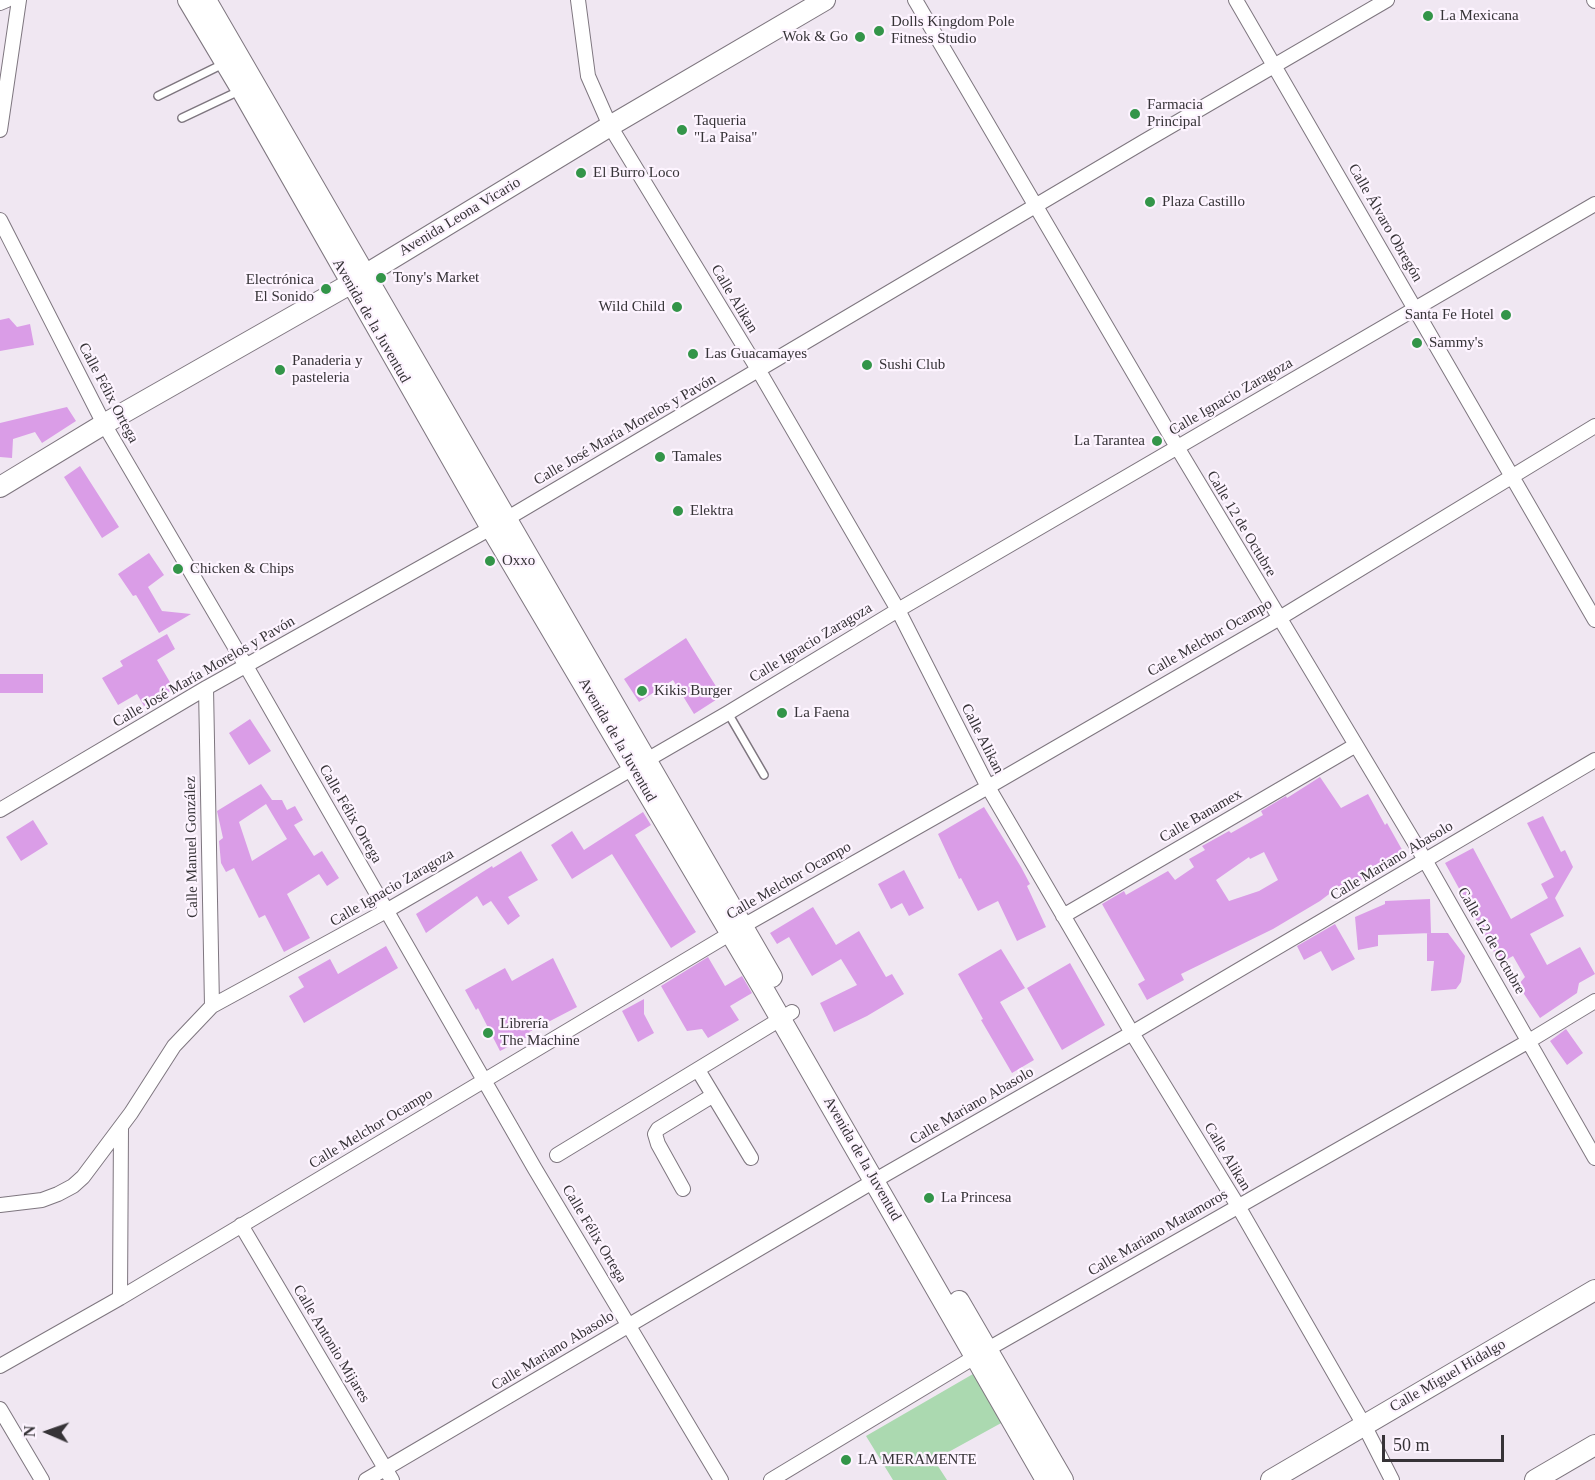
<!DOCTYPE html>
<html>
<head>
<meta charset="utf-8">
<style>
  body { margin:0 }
  #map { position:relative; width:1595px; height:1480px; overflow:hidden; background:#f0e7f2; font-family:"Times New Roman",serif }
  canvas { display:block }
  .north { position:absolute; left:18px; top:1402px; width:60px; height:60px; -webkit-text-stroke:4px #fdf4ff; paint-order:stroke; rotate:272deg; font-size:16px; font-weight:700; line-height:24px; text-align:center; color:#363337 }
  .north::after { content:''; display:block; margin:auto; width:21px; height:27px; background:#363337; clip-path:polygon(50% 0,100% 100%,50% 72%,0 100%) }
  .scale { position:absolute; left:1382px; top:1435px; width:122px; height:27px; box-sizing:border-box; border:3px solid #363337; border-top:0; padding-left:8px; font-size:18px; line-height:21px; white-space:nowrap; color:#363337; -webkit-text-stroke:4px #fdf4ff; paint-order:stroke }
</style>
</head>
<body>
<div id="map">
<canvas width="1595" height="1480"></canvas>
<div class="north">N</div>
<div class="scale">50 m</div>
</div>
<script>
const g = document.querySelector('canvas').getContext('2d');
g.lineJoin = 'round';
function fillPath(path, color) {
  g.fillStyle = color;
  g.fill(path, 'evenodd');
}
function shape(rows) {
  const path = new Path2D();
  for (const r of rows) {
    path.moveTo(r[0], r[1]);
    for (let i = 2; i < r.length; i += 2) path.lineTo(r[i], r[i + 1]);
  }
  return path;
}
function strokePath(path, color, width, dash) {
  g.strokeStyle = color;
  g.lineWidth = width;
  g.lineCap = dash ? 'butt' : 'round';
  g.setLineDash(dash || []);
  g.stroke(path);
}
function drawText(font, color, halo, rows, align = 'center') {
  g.font = font + ' "Times New Roman",serif';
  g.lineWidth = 4.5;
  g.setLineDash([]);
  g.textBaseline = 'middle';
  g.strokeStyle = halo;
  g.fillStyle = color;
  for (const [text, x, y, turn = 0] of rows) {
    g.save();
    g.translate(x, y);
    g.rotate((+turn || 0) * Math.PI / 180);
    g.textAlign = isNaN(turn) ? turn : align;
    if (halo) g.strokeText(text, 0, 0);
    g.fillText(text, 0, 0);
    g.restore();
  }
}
fillPath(shape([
  [973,1374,1003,1422,934,1460,947,1480,893,1480,866,1436]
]), '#abd9b0');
fillPath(shape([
  [9,318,17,327,30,324,34,345,0,351,0,320],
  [67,407,76,421,42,443,35,432,13,439,12,458,0,457,0,423],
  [80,466,119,527,102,538,64,477],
  [149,553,164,575,148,587,162,611,191,614,159,633,136,595,133,596,118,574],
  [167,634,175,649,157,660,174,689,144,706,137,694,118,705,102,678,123,666,120,661],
  [686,638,722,696,694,714,673,680,639,702,624,679],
  [0,674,43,674,43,693,0,693],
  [250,719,271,751,249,765,229,733],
  [1320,777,1341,808,1368,794,1385,825,1387,823,1405,855,1344,890,1341,885,1320,901,1273,929,1181,974,1184,980,1147,1000,1138,984,1145,980,1102,904,1124,891,1126,895,1168,871,1175,880,1194,867,1189,859,1205,850,1202,846,1229,831,1231,833,1263,815,1261,811,1286,796,1287,798],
  [1264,852,1278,880,1259,891,1229,901,1216,880,1249,857,1250,859],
  [261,784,272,800,282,800,287,810,295,806,303,820,294,825,314,856,322,851,339,878,327,886,319,874,287,894,310,938,284,952,265,915,259,918,234,868,226,872,221,863,219,841,223,838,217,811],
  [266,804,287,839,252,861,239,822],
  [984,807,1021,867,1030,884,1027,886,1046,927,1017,941,998,901,978,911,961,878,959,879,938,834],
  [643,812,651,825,635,835,696,932,671,948,612,854,572,879,551,845,572,831,584,850],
  [1543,816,1561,852,1565,850,1573,867,1555,898,1564,916,1530,934,1547,965,1580,947,1595,974,1579,983,1577,993,1540,1018,1518,985,1525,977,1513,956,1500,963,1445,863,1473,848,1511,919,1548,898,1541,884,1554,877,1527,823],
  [33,820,48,844,21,861,6,837],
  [521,851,538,880,508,897,520,916,508,925,491,901,483,906,477,896,426,933,416,914,492,866,493,868],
  [904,870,924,908,909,916,902,903,891,909,878,884],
  [1430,899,1431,933,1378,935,1378,946,1358,950,1355,917,1385,904,1385,901],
  [813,907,836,945,859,931,886,977,892,974,904,994,867,1016,834,1032,820,1003,857,985,841,959,812,976,789,937,777,944,770,933],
  [1335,924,1355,959,1332,971,1321,951,1304,960,1297,946],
  [1427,933,1448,933,1465,956,1461,982,1456,989,1431,991,1434,961,1427,961],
  [386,946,398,968,304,1023,289,996,304,987,298,977,330,959,338,974],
  [1001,949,1025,988,1000,1002,1034,1060,1012,1073,981,1020,983,1019,958,974],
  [708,957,725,986,742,976,752,993,730,1006,739,1020,708,1038,702,1029,687,1031,661,986],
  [553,958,577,1007,529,1032,531,1035,500,1051,478,1008,476,1010,465,990,505,968,512,981],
  [1070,963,1105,1025,1062,1050,1027,988],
  [644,999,644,1014,654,1033,638,1042,622,1011],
  [1566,1029,1583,1053,1567,1065,1550,1041]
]), '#da9de7');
const lane = shape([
  [158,96,223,64],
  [182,118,239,91],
  [728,713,764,775]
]);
const street = shape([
  [578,0,588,76,610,126,759,371,898,610,988,787,1132,1033,1238,1206,1364,1425,1392,1480],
  [915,0,1177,447,1425,860,1595,1158],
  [1236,0,1595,620],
  [1594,0,1595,1],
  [0,3,7,0],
  [0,130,19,0],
  [0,220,104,424,246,666,535,1169,721,1480],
  [206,688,212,1006],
  [0,810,206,688,491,528,1145,141,1387,0],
  [1063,916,1356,745],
  [698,1070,751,1158],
  [557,1155,792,1012],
  [683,1189,658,1144,655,1134,658,1129,712,1096],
  [0,1205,42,1200,58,1194,73,1186,83,1177,131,1113,174,1046,212,1006,386,911,728,713,898,610,1595,204],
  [241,1225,392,1480],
  [120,1298,121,1127],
  [0,1366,120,1298,743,926,988,787,1278,619,1595,426],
  [0,1409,42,1480],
  [366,1480,886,1174,1132,1033,1595,760],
  [771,1480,988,1349,1529,1041,1595,1001]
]);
const secondary = shape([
  [188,0,241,89,491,528,764,990,1046,1480],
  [206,0,772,977],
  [0,487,104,424,350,284,610,126,825,0],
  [959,1301,1063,1480],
  [1271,1480,1595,1290],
  [1535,1480,1595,1445]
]);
strokePath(lane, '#7e767f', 10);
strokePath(street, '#7e767f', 16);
strokePath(secondary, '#7e767f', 22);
strokePath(lane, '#fff', 7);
strokePath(street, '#fff', 14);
strokePath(secondary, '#fff', 20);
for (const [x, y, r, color] of [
  [1428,16,6,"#339549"],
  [879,31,6,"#339549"],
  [860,37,6,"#339549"],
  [1135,114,6,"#339549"],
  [682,130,6,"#339549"],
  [581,173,6,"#339549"],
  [1150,202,6,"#339549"],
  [381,278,6,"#339549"],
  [326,289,6,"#339549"],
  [677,307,6,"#339549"],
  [1506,315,6,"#339549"],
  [1417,343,6,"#339549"],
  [693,354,6,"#339549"],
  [867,365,6,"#339549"],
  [280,370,6,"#339549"],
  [1157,441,6,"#339549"],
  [660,457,6,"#339549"],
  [678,511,6,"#339549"],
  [490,561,6,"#339549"],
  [178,569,6,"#339549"],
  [642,691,6,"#339549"],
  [782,713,6,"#339549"],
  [488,1033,6,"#339549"],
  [929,1198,6,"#339549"],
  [846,1460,6,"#339549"]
]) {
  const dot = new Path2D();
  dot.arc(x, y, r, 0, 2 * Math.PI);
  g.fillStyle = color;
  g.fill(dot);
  strokePath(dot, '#fdf4ff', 2);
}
drawText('15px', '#363337', '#fdf4ff', [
  ["La Mexicana",1440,16],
  ["Dolls Kingdom Pole",891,22],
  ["Fitness Studio",891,39],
  ["Wok & Go",848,37,"right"],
  ["Farmacia",1147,105],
  ["Principal",1147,122],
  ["Taqueria",694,121],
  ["\"La Paisa\"",694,138],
  ["El Burro Loco",593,173],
  ["Plaza Castillo",1162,202],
  ["Tony's Market",393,278],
  ["Electrónica",314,280,"right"],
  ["El Sonido",314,297,"right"],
  ["Wild Child",665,307,"right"],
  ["Santa Fe Hotel",1494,315,"right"],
  ["Sammy's",1429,343],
  ["Las Guacamayes",705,354],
  ["Panaderia y",292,361],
  ["pasteleria",292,378],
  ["Sushi Club",879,365],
  ["La Tarantea",1145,441,"right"],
  ["Tamales",672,457],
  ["Elektra",690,511],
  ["Oxxo",502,561],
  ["Chicken & Chips",190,569],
  ["Kikis Burger",654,691],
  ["La Faena",794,713],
  ["Librería",500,1024],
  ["The Machine",500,1041],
  ["La Princesa",941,1198],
  ["LA MERAMENTE",858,1460]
], 'left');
drawText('15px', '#363337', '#fdf4ff', [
  ["Avenida Leona Vicario",460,217,-31],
  ["Calle Álvaro Obregón",1385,223,60],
  ["Calle Alikan",734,299,59],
  ["Avenida de la Juventud",371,321,60],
  ["Calle Félix Ortega",108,393,62],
  ["Calle Ignacio Zaragoza",1231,397,-30],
  ["Calle José María Morelos y Pavón",625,430,-30],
  ["Calle 12 de Octubre",1241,524,59],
  ["Calle Melchor Ocampo",1210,638,-30],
  ["Calle Ignacio Zaragoza",811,643,-31],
  ["Calle José María Morelos y Pavón",204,672,-30],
  ["Calle Alikan",982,739,63],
  ["Avenida de la Juventud",617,740,60],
  ["Calle Félix Ortega",350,814,60],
  ["Calle Banamex",1201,816,-30],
  ["Calle Manuel González",192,847,-91],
  ["Calle Mariano Abasolo",1392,861,-31],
  ["Calle Melchor Ocampo",789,881,-30],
  ["Calle Ignacio Zaragoza",392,888,-30],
  ["Calle 12 de Octubre",1491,941,60],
  ["Calle Mariano Abasolo",972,1106,-30],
  ["Calle Melchor Ocampo",371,1129,-31],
  ["Calle Alikan",1227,1157,59],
  ["Avenida de la Juventud",862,1159,60],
  ["Calle Mariano Matamoros",1158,1233,-30],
  ["Calle Félix Ortega",594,1234,59],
  ["Calle Antonio Mijares",331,1344,59],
  ["Calle Mariano Abasolo",553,1351,-31],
  ["Calle Miguel Hidalgo",1448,1376,-30]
]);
</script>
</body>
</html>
